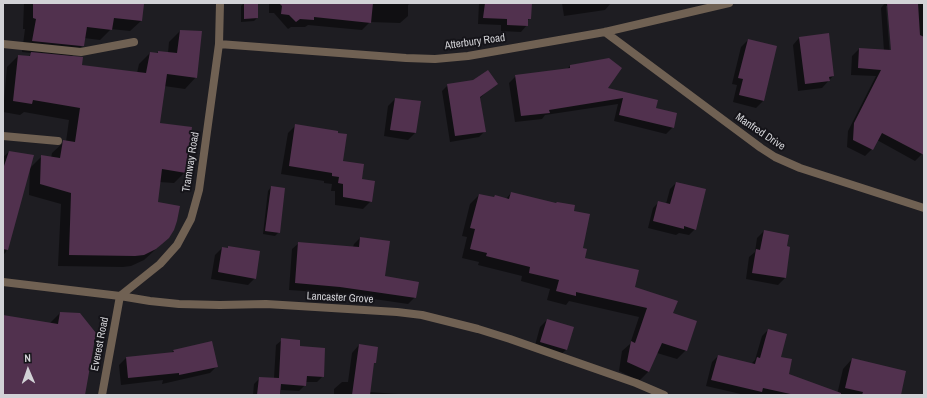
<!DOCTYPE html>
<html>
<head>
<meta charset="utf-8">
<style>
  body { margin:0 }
  #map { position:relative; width:927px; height:398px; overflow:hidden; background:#1e1d22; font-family:"Archivo Narrow",sans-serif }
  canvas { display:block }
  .frame { position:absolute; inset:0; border:4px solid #d2d2d6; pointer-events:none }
  .north { position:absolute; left:8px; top:350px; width:40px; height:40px; -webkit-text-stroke:3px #151419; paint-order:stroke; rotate:358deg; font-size:11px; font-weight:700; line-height:16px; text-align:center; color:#d2d2d6 }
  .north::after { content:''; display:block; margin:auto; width:14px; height:18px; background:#d2d2d6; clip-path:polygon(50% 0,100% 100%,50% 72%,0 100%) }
</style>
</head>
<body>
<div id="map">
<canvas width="927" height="398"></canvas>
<div class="frame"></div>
<div class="north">N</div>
</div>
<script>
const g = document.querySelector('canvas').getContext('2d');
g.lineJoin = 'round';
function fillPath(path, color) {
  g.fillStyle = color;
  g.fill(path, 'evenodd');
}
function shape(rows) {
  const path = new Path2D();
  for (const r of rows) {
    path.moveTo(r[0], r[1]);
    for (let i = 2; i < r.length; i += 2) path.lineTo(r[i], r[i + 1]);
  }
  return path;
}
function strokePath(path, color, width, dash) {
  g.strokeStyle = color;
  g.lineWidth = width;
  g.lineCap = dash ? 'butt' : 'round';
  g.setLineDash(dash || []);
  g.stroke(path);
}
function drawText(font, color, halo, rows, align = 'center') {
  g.font = font + ' "Archivo Narrow",sans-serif';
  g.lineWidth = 4;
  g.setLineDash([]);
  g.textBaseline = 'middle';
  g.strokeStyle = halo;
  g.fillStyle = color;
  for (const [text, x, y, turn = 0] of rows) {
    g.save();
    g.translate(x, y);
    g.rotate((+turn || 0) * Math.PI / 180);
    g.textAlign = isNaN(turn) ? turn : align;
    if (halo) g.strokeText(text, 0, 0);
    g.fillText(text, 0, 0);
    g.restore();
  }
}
fillPath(shape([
  [24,3,143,3,141,21,130,31,111,29,100,40,84,38,83,45,71,57,80,66,137,73,139,64,150,53,156,54,158,52,168,53,169,42,180,31,196,77,185,89,164,86,159,124,185,172,174,183,159,182,157,202,168,238,144,260,131,266,123,267,58,266,61,204,29,195,30,168,42,156,51,158,52,153,64,142,66,142,69,120,24,112,20,115,3,112,7,67,18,56,28,57,32,53,22,52,25,29,23,29],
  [244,3,257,3,257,18,254,21,241,22,241,6],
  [269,3,411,3,408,5,408,16,400,23,370,22,362,30,308,25,305,27,291,27,288,29,274,13,269,13],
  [479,3,531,3,530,18,527,21,527,25,521,32,501,31,501,25,478,24],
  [562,3,611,3,605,10,564,16],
  [885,3,924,3,924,153,922,154,915,161,877,140,872,149,865,156,847,147,848,131,876,76,851,75,852,56,859,49,884,51,881,8],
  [886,6,888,6,892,55,890,55],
  [799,38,833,76,822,88,798,91,793,45],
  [748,40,776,47,763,101,756,108,733,102,737,85,732,84,741,47],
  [570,66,606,88,655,109,673,127,666,134,614,121,618,104,545,115,542,119,515,122,509,83,516,76,567,69],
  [448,85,490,89,480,98,485,131,479,137,450,142,442,91],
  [395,99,420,102,415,133,408,140,384,136,388,106],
  [296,125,337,134,342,162,361,180,371,201,363,209,335,205,335,191,331,191,332,184,324,183,324,181,281,174,288,133],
  [9,152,33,156,6,252,3,255,3,157],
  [676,183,695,229,689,235,679,233,676,235,648,228,653,208,659,202,666,204,670,189],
  [271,187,279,232,275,236,263,234,268,191],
  [511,193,573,211,584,259,634,287,672,314,686,350,677,359,657,353,648,372,639,381,619,371,622,351,630,344,639,317,569,301,566,305,547,300,550,289,521,281,522,276,478,265,479,262,462,258,467,237,462,236,470,204,479,195,493,198,495,196,506,199],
  [764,231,785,278,778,285,746,279,749,257,755,252,757,238],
  [360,238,384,277,415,297,408,304,333,293,289,290,292,249,299,243,353,247,354,244],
  [222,248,255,278,248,285,211,279,215,255],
  [60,313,84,395,3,395,3,319,49,324],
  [547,320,566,350,559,356,534,349,540,327],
  [768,330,788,374,829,395,763,395,758,394,757,395,745,395,706,386,712,362,718,356,751,364,755,360,762,336],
  [282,340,299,347,323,376,317,382,305,382,305,385,299,391,281,390,280,395,253,395,254,384,260,378,274,378,276,345],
  [359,345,375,362,373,364,369,392,412,395,334,395,334,389,342,382,348,382,352,353],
  [174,350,217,366,210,373,162,384,163,380,121,385,119,365,126,358,171,353],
  [852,359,900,395,837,395,843,369]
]), '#0007');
fillPath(shape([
  [33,3,136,3,144,4,142,21,114,18,112,30,87,27,84,46,81,46,32,41,36,19,33,18],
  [244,3,258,3,258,18,244,19],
  [279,3,373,3,371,23,314,17,314,20,300,19,296,22,289,15,281,14,282,6],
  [485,3,532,3,531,19,528,19,528,26,507,25,507,19,483,18],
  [887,3,918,3,920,35,924,37,924,155,882,133,873,150,853,140,854,123,881,70,858,68,859,48,891,50],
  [180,30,202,31,197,78,167,74,160,123,192,127,186,173,162,169,158,202,180,206,177,221,174,230,169,238,162,244,156,249,144,255,135,256,69,255,71,193,40,184,41,155,60,158,63,140,75,142,80,108,33,100,32,104,13,101,18,55,30,56,31,52,83,57,82,65,146,73,150,52,158,53,158,51,177,53],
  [829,33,834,76,829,77,830,81,805,84,799,37],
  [748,39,777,46,764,101,739,95,743,79,738,78],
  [609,58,622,68,608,88,658,100,656,108,677,113,674,128,619,115,623,98,549,110,550,113,521,116,515,75,570,68,570,65],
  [488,70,498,84,480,97,486,132,455,136,447,84,473,80],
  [395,98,421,101,416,133,390,130],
  [295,124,338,131,338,133,347,134,343,161,364,164,362,179,375,181,372,202,343,197,343,184,338,183,339,177,332,176,332,173,289,166],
  [9,151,34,155,8,250,3,249,3,169],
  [676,182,706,189,696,230,684,226,684,229,653,221,658,201,670,204],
  [271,186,285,188,280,233,265,231],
  [511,192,556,203,557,202,575,205,574,211,590,214,583,248,587,249,585,258,639,270,635,287,678,301,673,313,697,321,687,351,662,343,649,372,627,362,631,341,635,343,647,308,576,292,576,296,556,291,559,280,529,273,530,267,486,256,487,253,470,249,475,229,470,228,479,194,494,197,495,195,509,199],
  [764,230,789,235,787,246,790,247,786,278,752,273,756,249,760,250],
  [360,237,390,241,385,276,419,282,416,298,340,287,295,283,298,242,359,247],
  [228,246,260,251,256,279,218,272,222,247,228,248],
  [60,312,80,313,96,333,85,395,3,395,3,315,58,324],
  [547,319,574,327,567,350,540,342],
  [768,329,787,334,781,357,792,359,789,374,841,393,841,395,795,395,763,388,762,392,711,380,718,355,755,364,757,357,760,358],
  [281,338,300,340,300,346,325,348,324,377,307,376,306,386,281,384,280,395,257,395,259,377,279,378],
  [212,341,218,367,179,375,179,373,128,378,126,357,174,352,173,350],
  [359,344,378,347,376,363,374,363,370,395,352,395],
  [852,358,906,371,901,395,862,395,863,392,845,388]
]), '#51314e');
strokePath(shape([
  [3,44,81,52,134,42],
  [3,136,58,141]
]), '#706153', 8);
strokePath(shape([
  [605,32,761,148,775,157,800,168,924,208],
  [219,44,406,58,435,59,468,56,605,32,729,3],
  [3,282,120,296,150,301,179,304,220,305,266,304,397,312,422,315,478,329,510,339,636,383,664,395],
  [120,296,160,264,177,245,191,219,199,190,219,44,220,3],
  [102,395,120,296]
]), '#706153', 8);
drawText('11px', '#d2d2d6', '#151419', [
  ["Atterbury Road",475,42,-8],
  ["Manfred Drive",760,132,34],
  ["Tramway Road",191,162,-81],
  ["Lancaster Grove",340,298,3],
  ["Everest Road",100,344,-79]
]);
</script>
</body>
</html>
